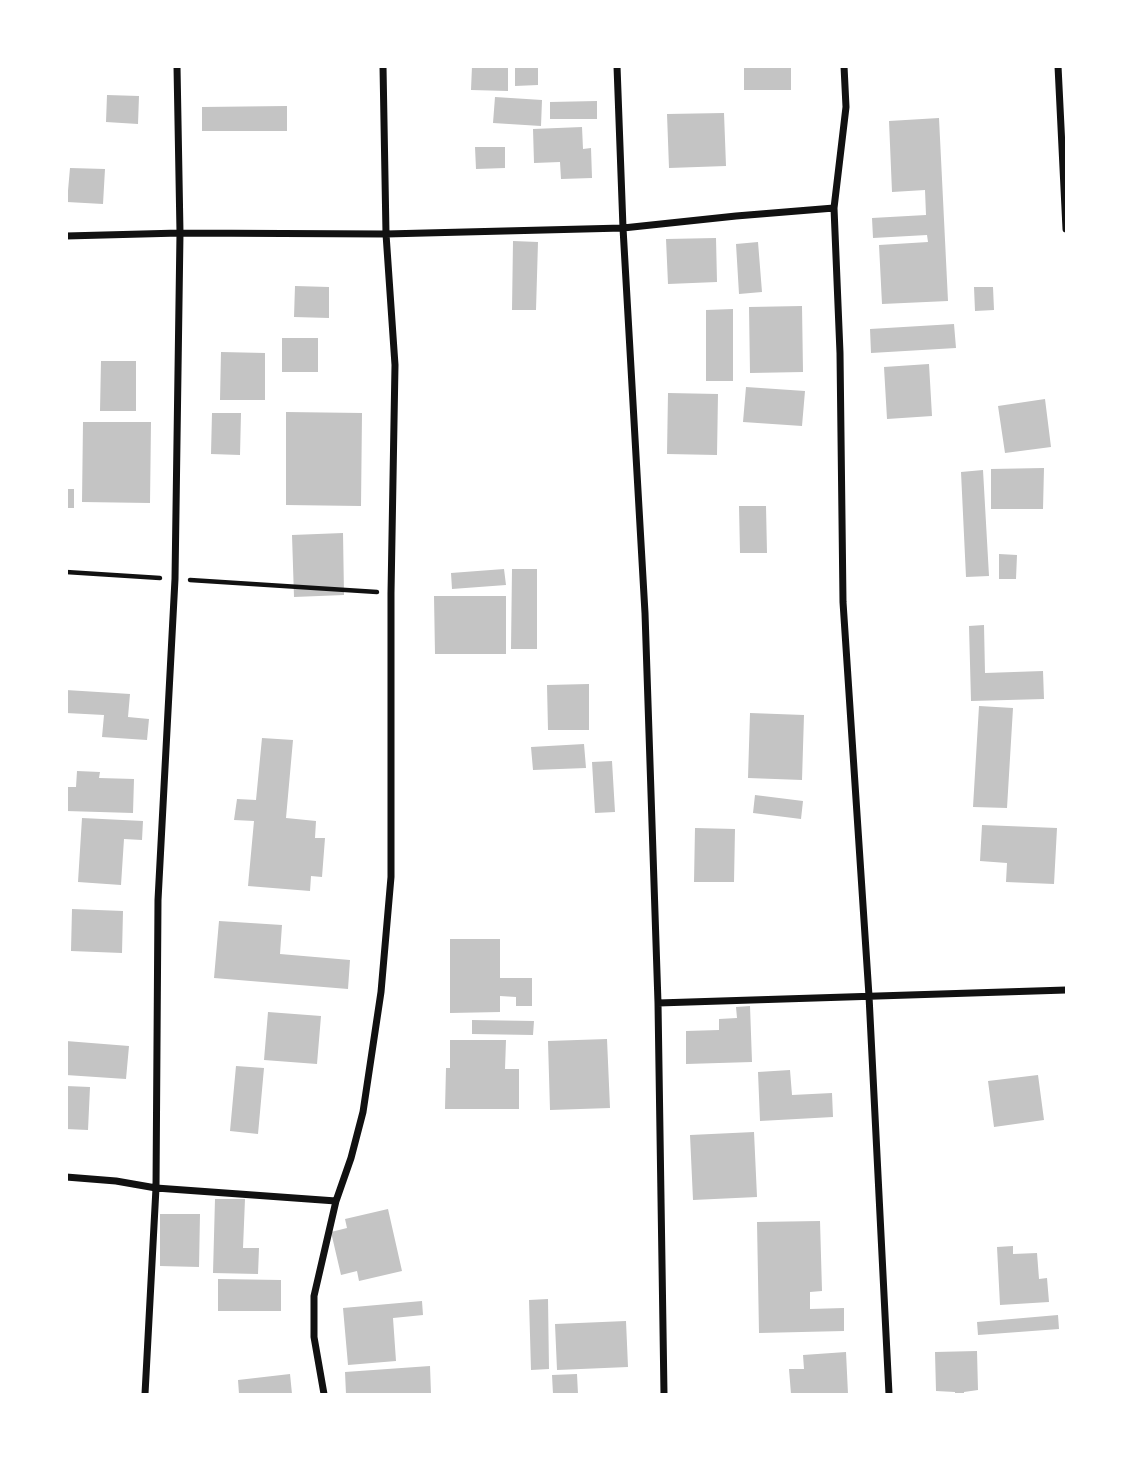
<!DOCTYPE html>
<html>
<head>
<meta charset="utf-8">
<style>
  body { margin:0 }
  #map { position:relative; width:1133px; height:1461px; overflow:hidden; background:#fff; font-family:Karla,sans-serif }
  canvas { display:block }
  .frame { position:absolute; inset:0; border:68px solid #fff; pointer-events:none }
</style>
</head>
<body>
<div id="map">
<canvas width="1133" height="1461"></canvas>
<div class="frame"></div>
</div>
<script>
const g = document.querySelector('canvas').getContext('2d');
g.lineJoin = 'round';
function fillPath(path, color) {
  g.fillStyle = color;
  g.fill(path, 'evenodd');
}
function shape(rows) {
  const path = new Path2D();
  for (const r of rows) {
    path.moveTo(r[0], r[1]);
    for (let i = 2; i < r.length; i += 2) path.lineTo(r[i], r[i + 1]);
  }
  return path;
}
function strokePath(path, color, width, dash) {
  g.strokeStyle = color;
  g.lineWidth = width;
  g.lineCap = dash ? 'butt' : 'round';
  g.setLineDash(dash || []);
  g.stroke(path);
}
fillPath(shape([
  [472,66,508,66,508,91,471,90],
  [515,66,538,66,538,85,515,86],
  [744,66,791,66,791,90,744,90],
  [107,95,139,96,138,124,106,122],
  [495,97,542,100,541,126,493,123],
  [597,101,597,119,550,119,550,102],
  [287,106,287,131,202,131,202,107],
  [724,113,726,166,669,168,667,114],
  [939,118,948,301,882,304,879,245,928,242,927,235,873,238,872,218,926,215,925,190,892,192,889,121],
  [582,127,583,149,591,148,592,178,561,179,560,162,534,163,533,129],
  [475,147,505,147,505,168,476,169],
  [70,168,105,169,103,204,67,202],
  [716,238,717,282,668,284,666,239],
  [513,241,538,242,536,310,512,310],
  [758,242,762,292,739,294,736,244],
  [295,286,329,287,329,318,294,317],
  [974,287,993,287,994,310,975,311],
  [802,306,803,372,750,373,749,307],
  [733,309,733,381,706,381,706,310],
  [954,324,956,348,871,353,870,329],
  [282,338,318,338,318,372,282,372],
  [221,352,265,353,265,400,220,400],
  [101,361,136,361,136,411,100,411],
  [929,364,932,416,887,419,884,367],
  [746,387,805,391,802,426,743,422],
  [668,393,718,394,717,455,667,454],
  [1045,399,1051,447,1005,453,998,406],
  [286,412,362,413,361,506,286,505],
  [212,413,241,413,240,455,211,454],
  [83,422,151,422,150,503,82,502],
  [1044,468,1043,509,991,509,991,469],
  [983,470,989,576,966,577,961,472],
  [66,489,74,489,74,508,66,508],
  [739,506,766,506,767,553,740,553],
  [343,533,344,595,294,597,292,535],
  [999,554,1017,555,1016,579,999,579],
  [504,569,506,585,452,589,451,573],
  [512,569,537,569,537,649,511,649],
  [434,596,506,596,506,654,435,654],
  [984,625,985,673,1043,671,1044,699,971,701,969,626],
  [589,684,589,730,548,730,547,685],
  [66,690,130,694,128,717,149,719,147,740,102,737,104,715,66,713],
  [979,706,1013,708,1007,808,973,807],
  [750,713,804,715,802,780,748,778],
  [262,738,293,740,286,818,316,821,315,838,325,838,322,877,311,876,310,891,248,886,254,821,234,820,237,799,256,800],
  [584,744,586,768,533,770,531,747],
  [612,761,615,812,595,813,592,762],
  [77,771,100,772,99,778,134,779,133,813,66,811,66,787,76,787],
  [755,795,803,801,801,819,753,813],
  [82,818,143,821,142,840,124,839,121,885,78,882],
  [982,825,1057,828,1054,884,1006,882,1007,863,980,861],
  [695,828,735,829,734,882,694,882],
  [72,909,123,911,122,953,71,951],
  [219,921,282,925,280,954,350,960,348,989,214,978],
  [450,939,500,939,500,978,532,978,532,1006,516,1006,516,997,500,996,500,1012,450,1013],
  [750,1006,752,1062,686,1064,686,1031,719,1030,719,1019,737,1018,736,1007],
  [268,1012,321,1016,317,1064,264,1060],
  [472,1020,534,1021,533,1035,472,1034],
  [607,1039,610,1108,550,1110,548,1041],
  [450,1040,506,1040,505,1069,519,1069,519,1109,445,1109,446,1068,450,1068],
  [66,1041,129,1046,126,1079,66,1075],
  [236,1066,264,1068,258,1134,230,1131],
  [790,1070,792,1095,832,1093,833,1117,760,1121,758,1072],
  [1038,1075,1044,1120,994,1127,988,1081],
  [66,1086,90,1087,88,1130,66,1129],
  [754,1132,757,1197,693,1200,690,1135],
  [215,1199,245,1199,243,1248,259,1248,258,1274,213,1273],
  [388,1209,402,1271,359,1281,357,1271,341,1275,331,1232,347,1228,345,1219],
  [160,1214,200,1214,199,1267,160,1266],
  [820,1221,822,1291,810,1292,810,1309,844,1308,844,1331,759,1333,757,1222],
  [1013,1246,1013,1254,1037,1253,1039,1279,1047,1278,1049,1302,1000,1305,997,1247],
  [218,1279,281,1280,281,1311,218,1311],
  [548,1299,549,1369,531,1370,529,1300],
  [422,1301,423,1315,393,1318,396,1361,348,1365,343,1308],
  [1058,1315,1059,1329,978,1335,977,1322],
  [626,1321,628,1367,557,1370,555,1324],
  [977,1351,978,1390,964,1392,964,1394,955,1394,955,1392,936,1391,935,1352],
  [846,1352,848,1394,791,1394,789,1369,804,1369,803,1355],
  [430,1366,431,1394,346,1394,345,1372],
  [290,1374,292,1394,239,1394,238,1380],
  [577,1374,578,1394,553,1394,552,1375]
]), '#c4c4c4');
strokePath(shape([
  [66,572,160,578],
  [190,580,377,592]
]), '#111', 4.5);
strokePath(shape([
  [617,66,623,228,645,613,658,1003,664,1394],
  [1058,66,1066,229],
  [834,208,840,353,843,602,869,996,889,1394],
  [66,236,180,233,386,234,623,228,736,216,834,208,846,107,844,66],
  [658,1003,1066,990],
  [66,1177,116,1181,156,1188,336,1201],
  [145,1394,156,1188,158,900,175,579,180,233,177,66],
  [324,1394,314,1337,314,1296,336,1201,351,1158,363,1112,381,992,391,877,391,593,395,365,386,234,383,66]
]), '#111', 7);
</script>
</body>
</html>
